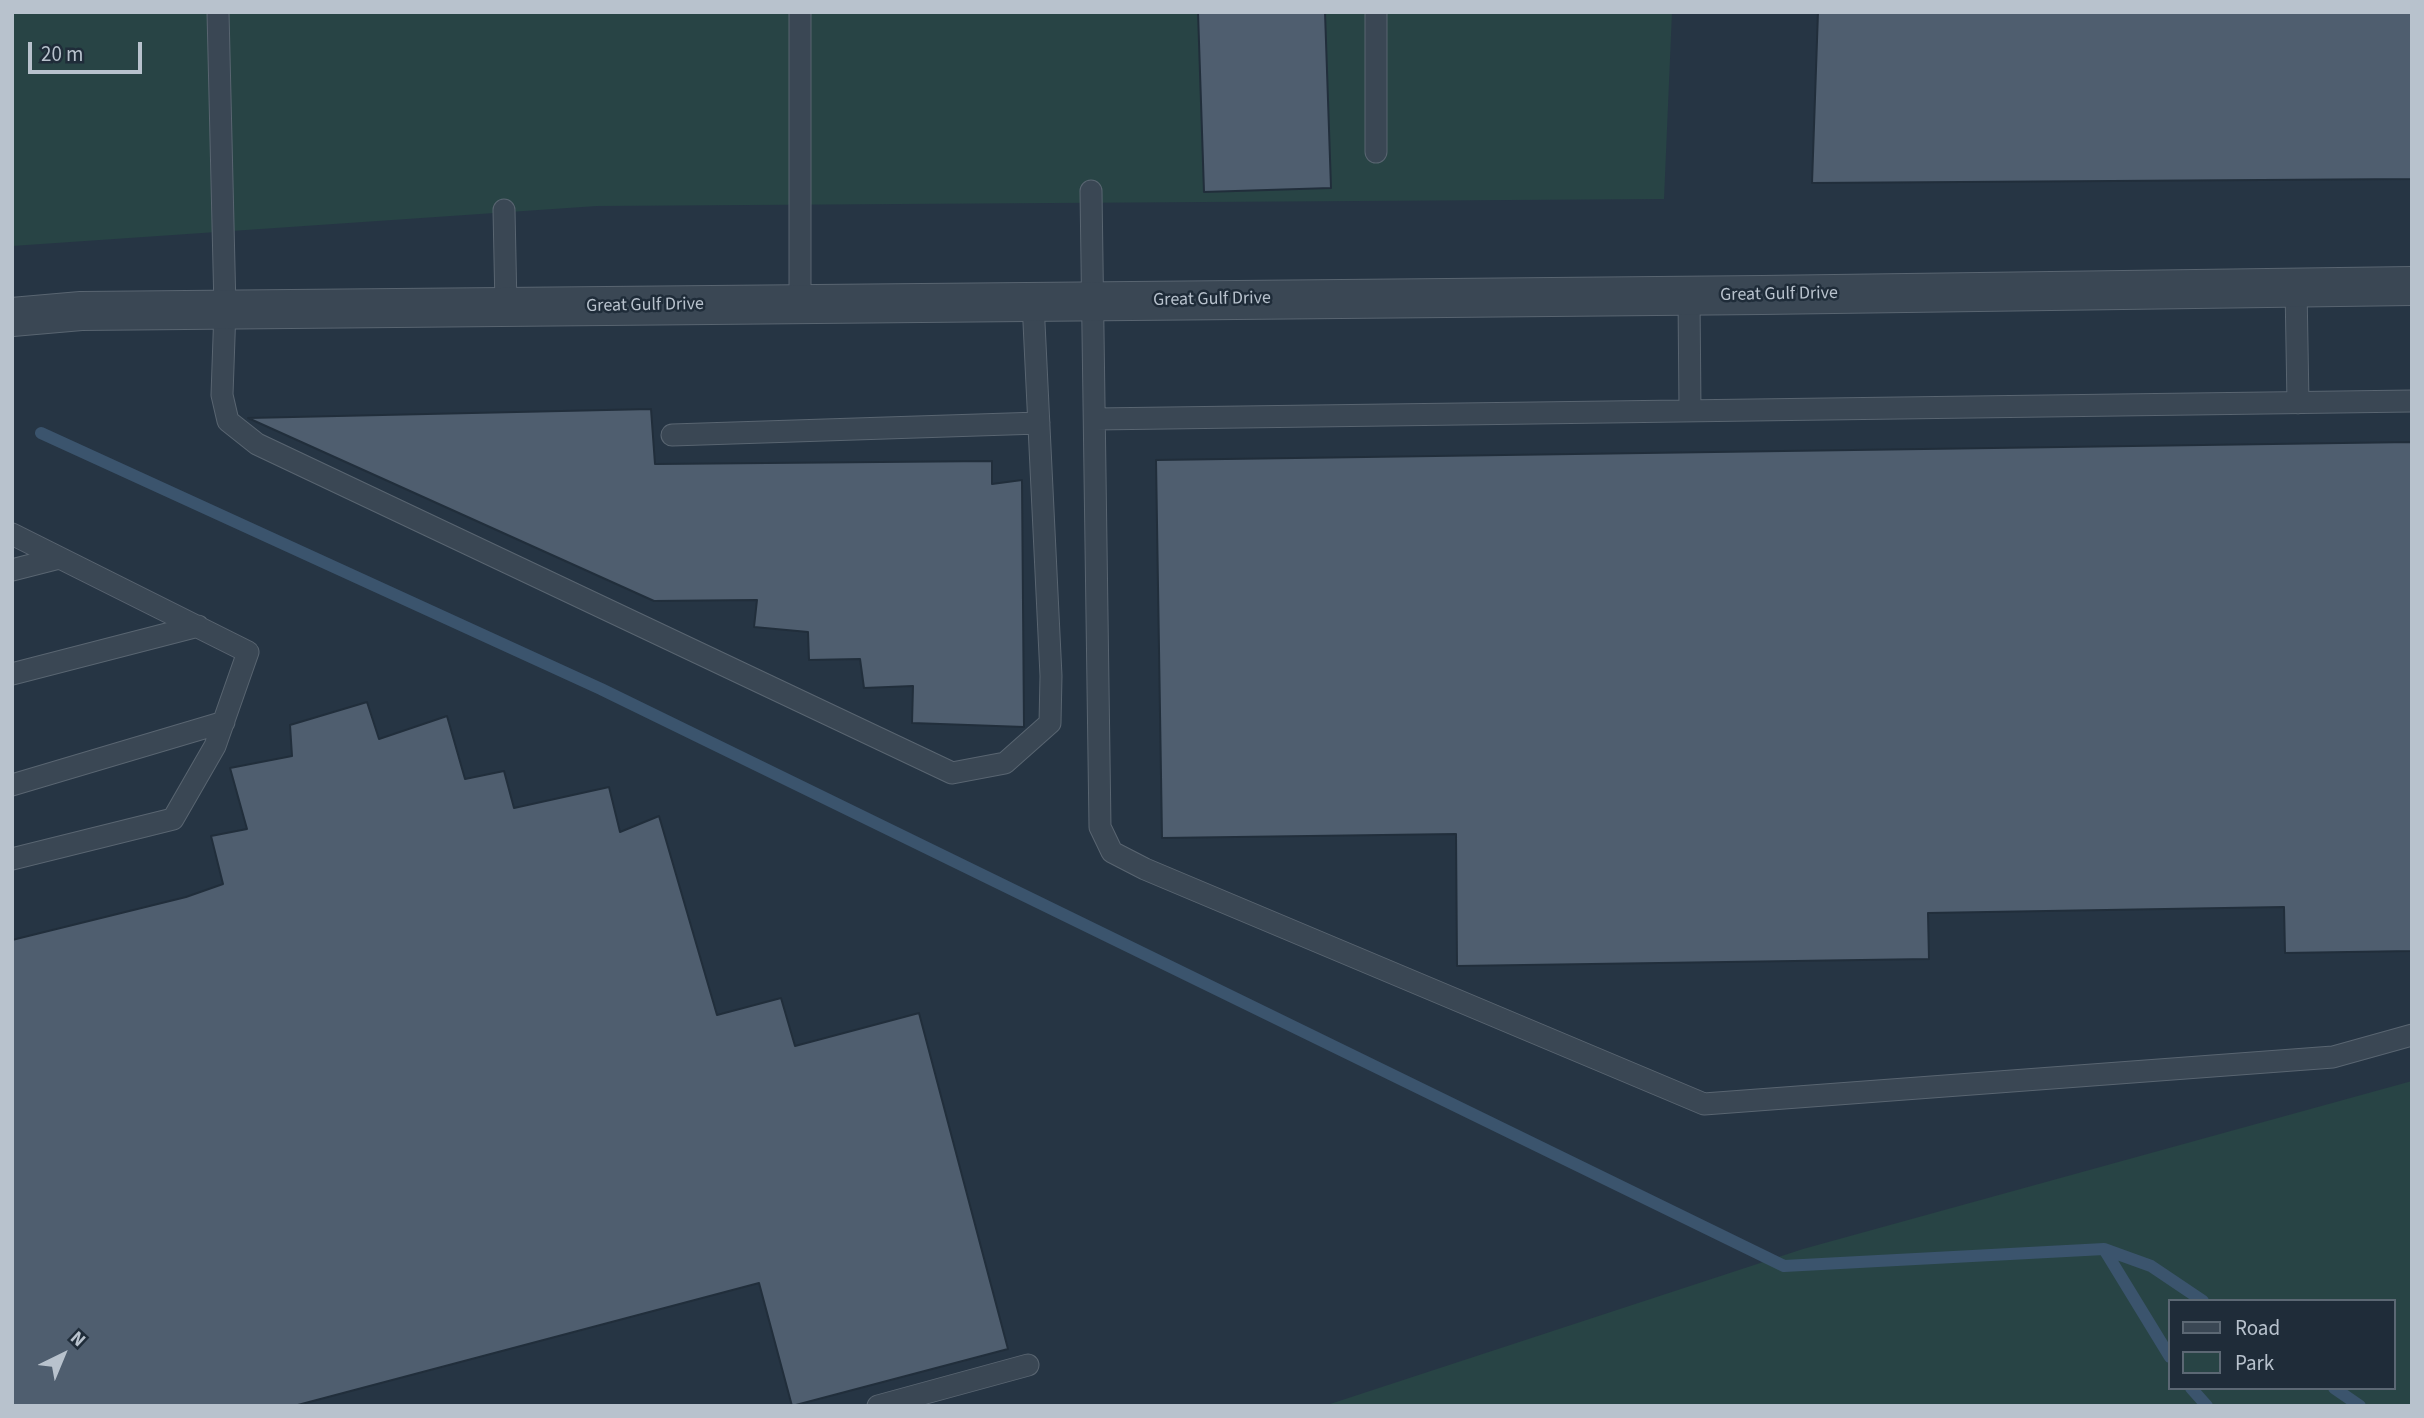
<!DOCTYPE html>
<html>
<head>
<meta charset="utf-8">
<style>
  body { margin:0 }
  #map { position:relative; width:2424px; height:1418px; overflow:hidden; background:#263544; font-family:"Source Sans 3",sans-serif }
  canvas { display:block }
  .frame { position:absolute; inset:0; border:14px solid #b8c2cd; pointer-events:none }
  .legend { position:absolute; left:2168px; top:1299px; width:228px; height:91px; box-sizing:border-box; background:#1f2c39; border:2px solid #5c6874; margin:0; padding:9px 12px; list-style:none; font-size:21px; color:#b8c2cd }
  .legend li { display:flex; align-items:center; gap:14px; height:35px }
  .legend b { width:35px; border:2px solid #5c6874 }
  .north { position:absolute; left:28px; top:1320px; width:70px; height:70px; -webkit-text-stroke:5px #1f2c39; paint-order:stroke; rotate:43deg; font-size:19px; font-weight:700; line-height:28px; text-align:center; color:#b8c2cd }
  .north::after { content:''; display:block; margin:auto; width:24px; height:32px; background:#b8c2cd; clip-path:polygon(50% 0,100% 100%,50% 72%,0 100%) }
  .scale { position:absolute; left:28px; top:42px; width:114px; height:32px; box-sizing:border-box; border:4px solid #b8c2cd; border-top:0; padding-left:9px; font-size:21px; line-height:24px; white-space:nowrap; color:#b8c2cd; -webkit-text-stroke:5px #1f2c39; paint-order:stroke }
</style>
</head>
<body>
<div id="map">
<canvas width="2424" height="1418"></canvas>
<div class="frame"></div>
<ul class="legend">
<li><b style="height:9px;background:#3a4754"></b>Road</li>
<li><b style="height:19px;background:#284445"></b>Park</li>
</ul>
<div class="north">N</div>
<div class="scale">20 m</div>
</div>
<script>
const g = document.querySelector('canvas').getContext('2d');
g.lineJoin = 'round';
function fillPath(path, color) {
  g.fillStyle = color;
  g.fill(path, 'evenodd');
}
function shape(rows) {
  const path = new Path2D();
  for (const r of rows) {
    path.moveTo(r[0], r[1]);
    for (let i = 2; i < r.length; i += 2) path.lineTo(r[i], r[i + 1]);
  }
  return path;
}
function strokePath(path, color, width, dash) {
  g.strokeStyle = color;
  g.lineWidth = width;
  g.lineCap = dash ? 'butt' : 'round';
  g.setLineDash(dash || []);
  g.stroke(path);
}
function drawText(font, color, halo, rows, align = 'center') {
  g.font = font + ' "Source Sans 3",sans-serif';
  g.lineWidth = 5;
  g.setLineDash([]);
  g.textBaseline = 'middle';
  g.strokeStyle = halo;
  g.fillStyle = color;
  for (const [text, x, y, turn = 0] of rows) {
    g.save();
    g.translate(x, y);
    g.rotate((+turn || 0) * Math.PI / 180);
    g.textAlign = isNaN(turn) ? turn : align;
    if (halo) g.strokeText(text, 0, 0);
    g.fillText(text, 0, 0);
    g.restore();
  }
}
fillPath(shape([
  [12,12,1672,12,1664,199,597,206,12,246],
  [2412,1081,2412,1406,1324,1406,1803,1249],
  [2170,1301,2394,1301,2394,1388,2170,1388]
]), '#284445');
strokePath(shape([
  [41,433,601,689,1784,1266,2104,1249,2151,1266,2203,1301],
  [2104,1249,2170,1357],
  [2191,1388,2207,1406],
  [2334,1388,2360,1406]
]), '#3b546d', 12);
const building = shape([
  [1198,12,1325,12,1331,188,1204,192,1198,12],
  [1818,12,2412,12,2412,179,1812,183,1818,12],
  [651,409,655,464,992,461,992,484,1022,480,1024,727,912,723,913,686,864,688,860,659,809,660,808,632,754,627,757,600,654,601,248,418,651,409],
  [2412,442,2412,951,2285,953,2284,907,1928,913,1929,959,1457,966,1456,834,1162,838,1156,460,2412,442],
  [367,702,379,739,447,716,465,779,504,771,514,808,609,787,620,832,659,816,717,1015,781,998,795,1046,919,1013,1008,1349,792,1406,759,1283,294,1406,12,1406,12,940,186,897,223,884,211,836,247,829,230,768,292,756,290,725,367,702]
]);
fillPath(building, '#4f5e6f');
strokePath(building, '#212e3b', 2);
const lane = shape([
  [218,12,225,309,222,395,228,421,257,444,952,773,1005,763,1050,723,1051,676,1033,302],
  [1376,152,1376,12],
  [1091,191,1100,827,1112,852,1145,869,1704,1104,2333,1057,2412,1035],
  [504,210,506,307],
  [2296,287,2298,403],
  [1689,296,1690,411],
  [800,304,800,12],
  [1095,419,2412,401],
  [672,435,1039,423],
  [12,534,248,652,215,746,173,819,12,859],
  [12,570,59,558],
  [12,674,198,626],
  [12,785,224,722],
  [878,1406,1028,1365]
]);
const street = shape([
  [12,317,81,311,1762,295,2412,286]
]);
strokePath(lane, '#596571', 23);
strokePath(street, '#596571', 40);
strokePath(lane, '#3a4754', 21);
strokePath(street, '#3a4754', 38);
drawText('18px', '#b8c2cd', '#1f2c39', [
  ["Great Gulf Drive",1779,295,-1],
  ["Great Gulf Drive",1212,300,-1],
  ["Great Gulf Drive",645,306,-1]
]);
</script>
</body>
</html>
